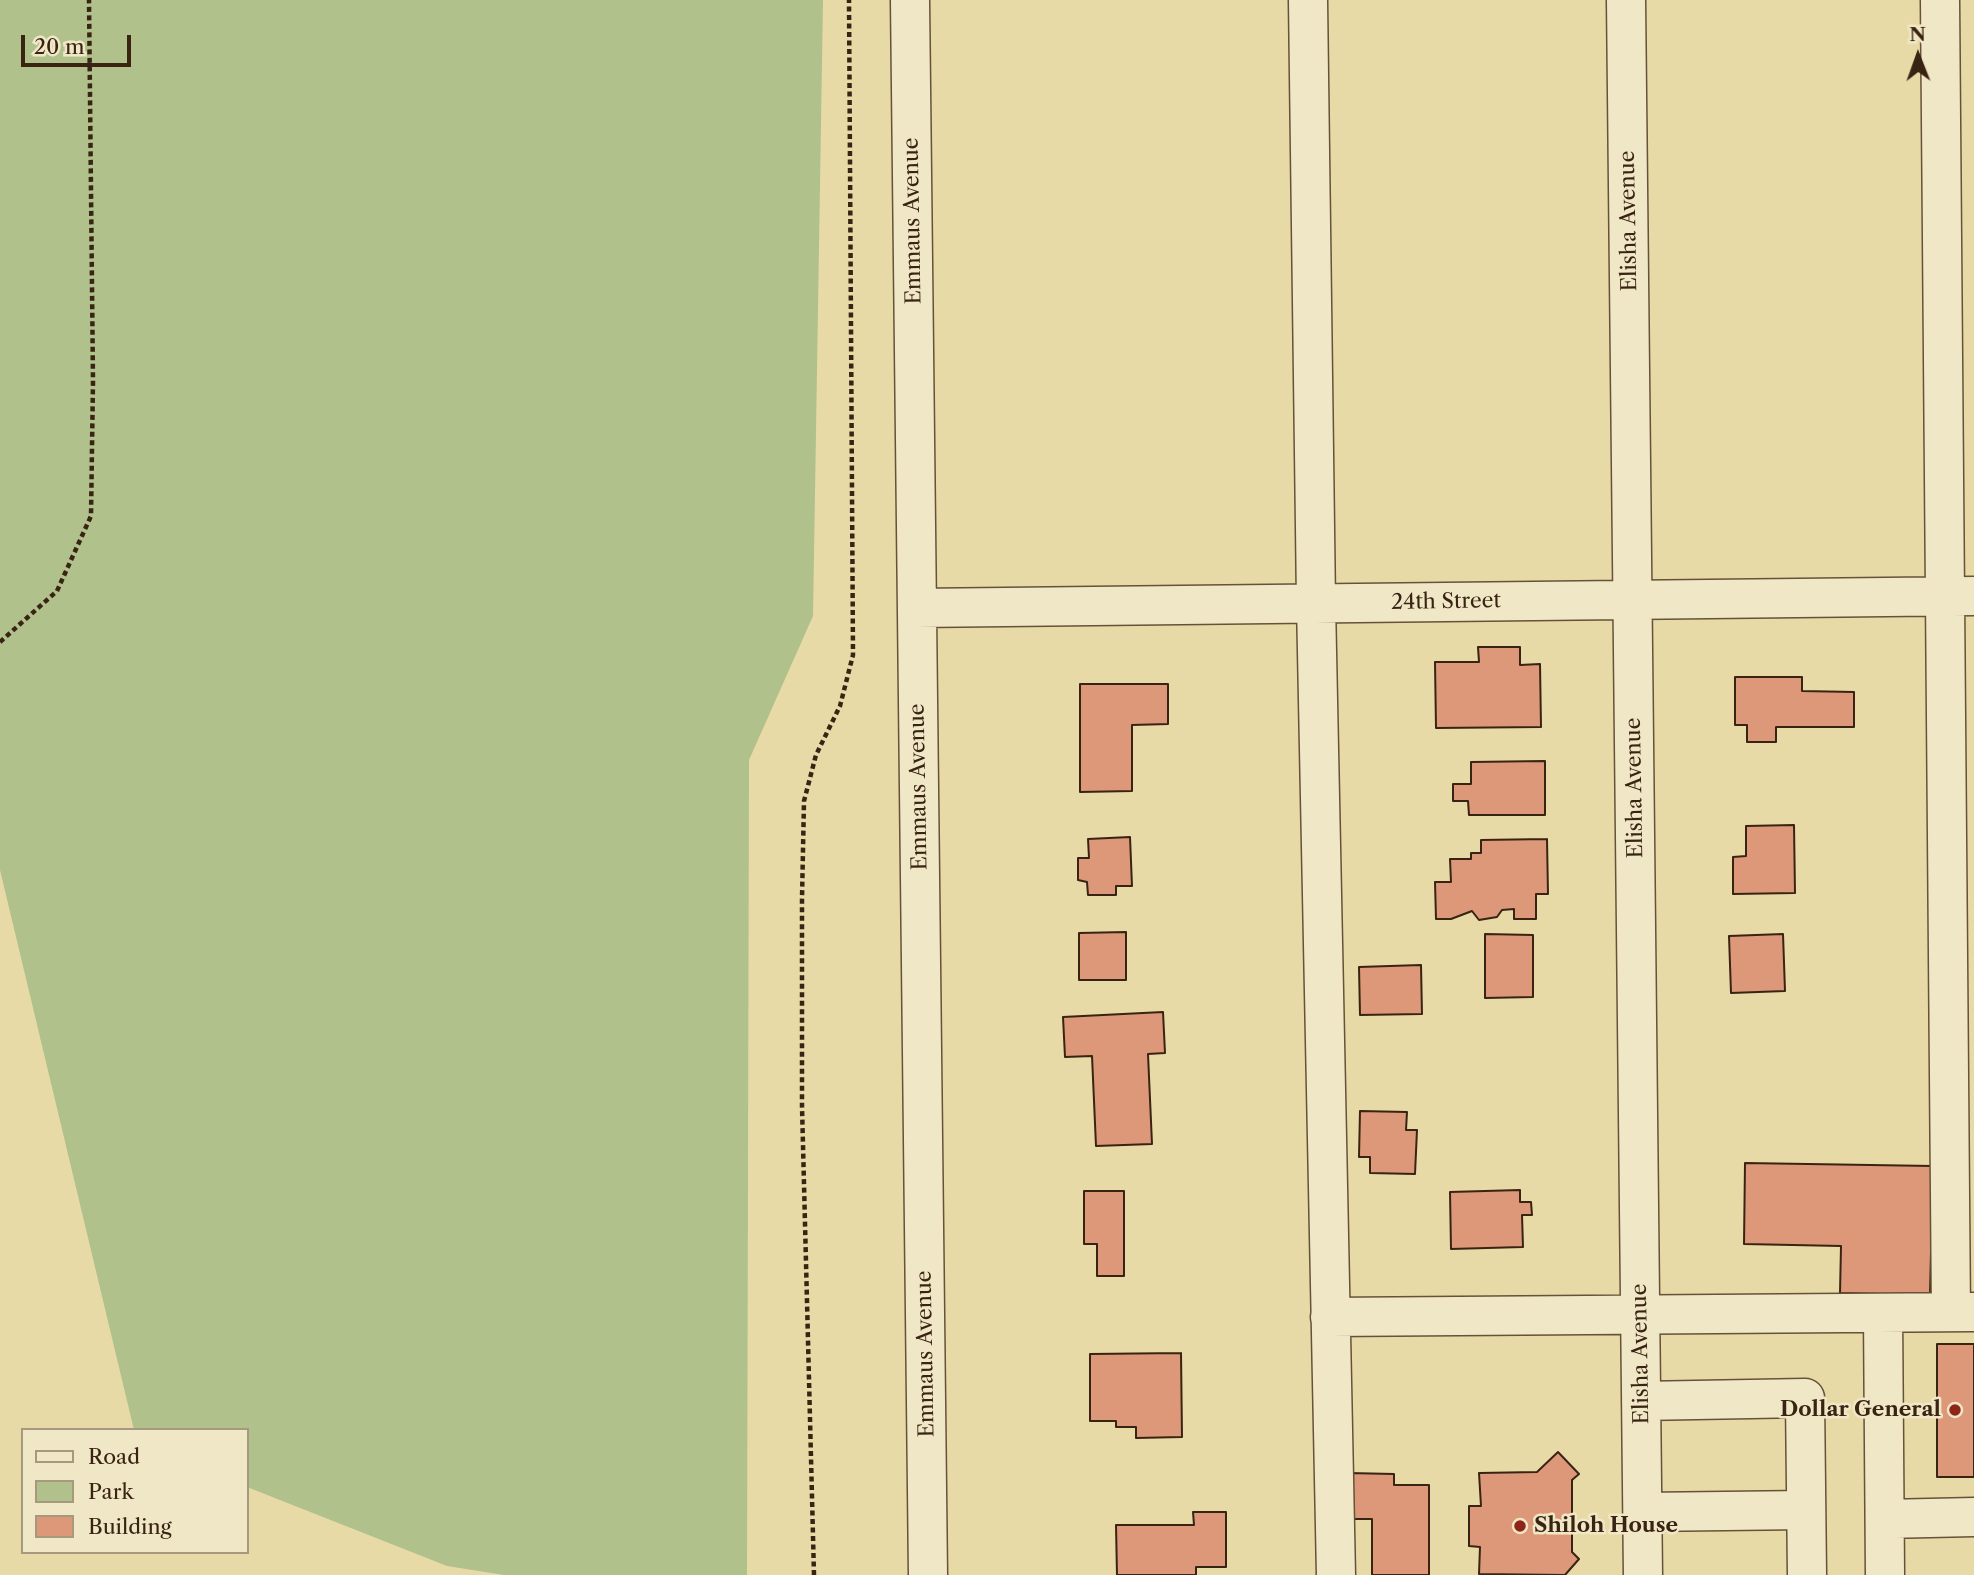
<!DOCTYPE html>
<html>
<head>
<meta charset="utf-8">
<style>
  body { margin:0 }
  #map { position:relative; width:1974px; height:1575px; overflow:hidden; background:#e8daa7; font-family:"Libre Caslon Text",serif }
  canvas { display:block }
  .legend { position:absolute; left:21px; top:1428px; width:228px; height:126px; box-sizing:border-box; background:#f0e7c6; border:2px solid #a7997e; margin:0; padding:9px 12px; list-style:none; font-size:21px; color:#392413 }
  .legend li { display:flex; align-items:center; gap:14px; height:35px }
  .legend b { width:35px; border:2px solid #a7997e }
  .north { position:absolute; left:1883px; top:21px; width:70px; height:70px; -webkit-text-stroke:5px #f0e7c6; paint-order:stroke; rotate:359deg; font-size:19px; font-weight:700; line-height:28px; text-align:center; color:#392413 }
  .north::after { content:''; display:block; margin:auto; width:24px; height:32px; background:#392413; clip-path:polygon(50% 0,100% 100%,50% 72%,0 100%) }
  .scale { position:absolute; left:21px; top:35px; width:110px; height:32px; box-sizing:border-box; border:4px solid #392413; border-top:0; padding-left:9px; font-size:21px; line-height:24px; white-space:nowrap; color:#392413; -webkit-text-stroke:5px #f0e7c6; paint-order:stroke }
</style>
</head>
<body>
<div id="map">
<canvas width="1974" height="1575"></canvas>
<ul class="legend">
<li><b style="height:9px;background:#f0e7c6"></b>Road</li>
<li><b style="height:19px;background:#b0c18c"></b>Park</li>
<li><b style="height:19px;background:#dc9878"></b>Building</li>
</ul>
<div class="north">N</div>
<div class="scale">20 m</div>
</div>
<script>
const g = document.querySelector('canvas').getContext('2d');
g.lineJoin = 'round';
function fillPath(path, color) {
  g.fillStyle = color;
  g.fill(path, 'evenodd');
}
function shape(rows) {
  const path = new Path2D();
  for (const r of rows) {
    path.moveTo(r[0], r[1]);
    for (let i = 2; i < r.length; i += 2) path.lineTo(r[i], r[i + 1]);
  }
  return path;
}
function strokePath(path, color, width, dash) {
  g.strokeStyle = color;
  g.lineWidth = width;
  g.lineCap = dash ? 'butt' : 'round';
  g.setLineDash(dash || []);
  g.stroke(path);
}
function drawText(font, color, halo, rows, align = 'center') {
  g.font = font + ' "Libre Caslon Text",serif';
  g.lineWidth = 5;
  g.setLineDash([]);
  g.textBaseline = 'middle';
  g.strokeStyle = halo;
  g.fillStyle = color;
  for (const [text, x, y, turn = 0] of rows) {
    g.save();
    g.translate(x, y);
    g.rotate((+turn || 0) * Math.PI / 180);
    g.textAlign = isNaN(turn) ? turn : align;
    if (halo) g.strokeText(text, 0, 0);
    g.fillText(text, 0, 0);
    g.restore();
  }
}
fillPath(shape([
  [0,0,823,0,813,616,749,760,747,1575,504,1575,447,1566,247,1487,247,1430,134,1430,0,870]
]), '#b0c18c');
const building = shape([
  [1478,647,1520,647,1520,665,1540,664,1541,727,1436,728,1435,662,1479,662,1478,647],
  [1735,677,1802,677,1802,691,1854,692,1854,727,1776,727,1776,742,1747,742,1747,725,1735,725,1735,677],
  [1080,684,1168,684,1168,724,1132,725,1132,791,1080,792,1080,684],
  [1545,761,1545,815,1469,815,1468,801,1453,801,1453,784,1471,784,1471,762,1545,761],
  [1794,825,1795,893,1733,894,1733,857,1746,856,1746,826,1794,825],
  [1130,837,1132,886,1116,886,1116,895,1088,895,1087,882,1078,880,1078,858,1089,858,1088,839,1130,837],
  [1547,839,1548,894,1536,894,1536,919,1514,919,1514,909,1502,910,1497,917,1479,920,1472,911,1451,919,1436,919,1435,882,1451,882,1450,859,1471,859,1471,853,1481,853,1481,840,1547,839],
  [1126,932,1126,980,1079,980,1079,933,1126,932],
  [1485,934,1533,935,1533,997,1485,998,1485,934],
  [1783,934,1785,991,1731,993,1729,936,1783,934],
  [1421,965,1422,1014,1360,1015,1359,967,1421,965],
  [1163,1012,1165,1053,1148,1054,1152,1144,1096,1146,1092,1056,1065,1057,1063,1017,1163,1012],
  [1360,1111,1407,1112,1406,1130,1417,1130,1415,1174,1370,1173,1370,1157,1359,1157,1360,1111],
  [1745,1163,1933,1166,1930,1295,1840,1293,1841,1246,1744,1244,1745,1163],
  [1520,1190,1520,1202,1531,1202,1532,1215,1522,1215,1523,1247,1451,1249,1450,1192,1520,1190],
  [1084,1191,1124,1191,1124,1276,1097,1276,1097,1244,1084,1244,1084,1191],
  [1937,1344,1974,1344,1974,1477,1937,1477,1937,1344],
  [1181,1353,1182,1437,1136,1438,1136,1427,1116,1427,1116,1421,1090,1421,1090,1354,1181,1353],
  [1558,1452,1579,1474,1572,1480,1572,1552,1579,1559,1565,1575,1479,1574,1480,1547,1469,1546,1469,1506,1481,1506,1479,1473,1537,1472,1558,1452],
  [1348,1473,1394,1474,1394,1485,1429,1485,1429,1575,1372,1575,1372,1519,1348,1519,1348,1473],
  [1193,1512,1226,1512,1226,1567,1196,1567,1196,1575,1117,1575,1116,1525,1194,1525,1193,1512]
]);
fillPath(building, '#dc9878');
strokePath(building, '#392413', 2);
const minor = shape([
  [910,0,928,1575],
  [1308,0,1316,603,1336,1575],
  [1626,0,1643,1575],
  [1940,0,1951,1312],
  [917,608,1974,596],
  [1883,1313,1885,1575],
  [1330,1317,1974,1312],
  [1641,1401,1805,1398,1807,1575],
  [1643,1512,1806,1510],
  [1885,1519,1974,1517]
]);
strokePath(minor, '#655238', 41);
strokePath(shape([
  [0,642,57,591,91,516,93,381,89,0],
  [814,1575,802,1106,802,899,804,801,816,755,840,706,853,655,849,0]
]), '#392413', 4.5, [5, 3.5]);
strokePath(minor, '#f0e7c6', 38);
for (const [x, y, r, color] of [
  [1955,1410,7,"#8f2418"],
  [1520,1526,7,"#8f2418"]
]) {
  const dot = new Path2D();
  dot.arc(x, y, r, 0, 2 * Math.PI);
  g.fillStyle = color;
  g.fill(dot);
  strokePath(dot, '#f0e7c6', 2.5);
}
drawText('21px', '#392413', '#f0e7c6', [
  ["Emmaus Avenue",913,221,-91],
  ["Elisha Avenue",1629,221,-91],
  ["24th Street",1446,602,-1],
  ["Emmaus Avenue",919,787,-91],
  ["Elisha Avenue",1635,788,-91],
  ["Emmaus Avenue",926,1354,-91],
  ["Elisha Avenue",1641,1354,-91]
]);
drawText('bold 21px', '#392413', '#f0e7c6', [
  ["Dollar General",1941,1410],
  ["Shiloh House",1534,1526,"left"]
], 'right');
</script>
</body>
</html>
